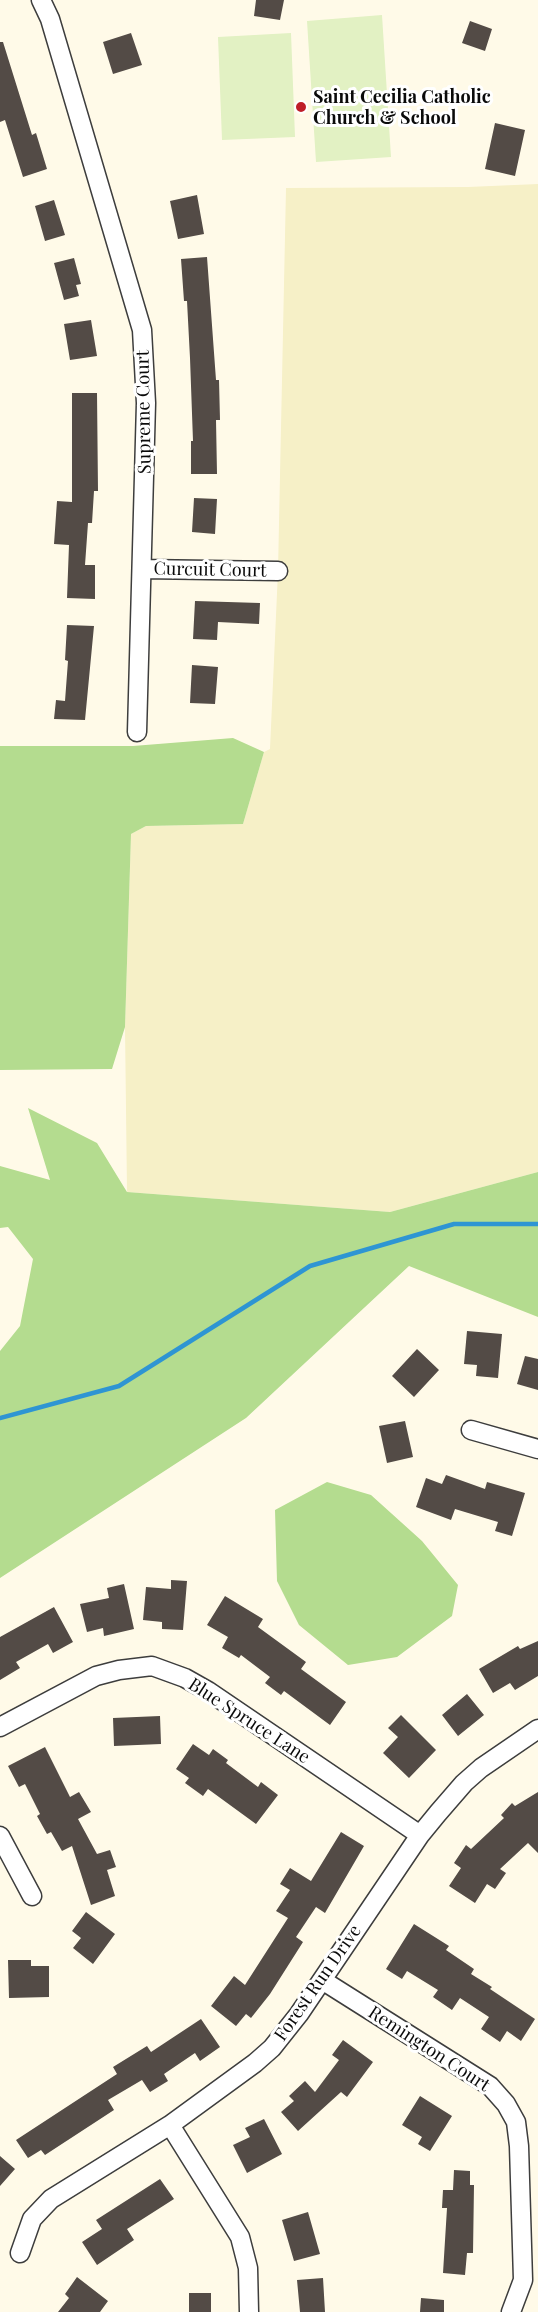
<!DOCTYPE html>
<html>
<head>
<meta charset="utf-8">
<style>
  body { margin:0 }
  canvas { display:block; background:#fffae8 }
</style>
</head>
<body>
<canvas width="538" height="2312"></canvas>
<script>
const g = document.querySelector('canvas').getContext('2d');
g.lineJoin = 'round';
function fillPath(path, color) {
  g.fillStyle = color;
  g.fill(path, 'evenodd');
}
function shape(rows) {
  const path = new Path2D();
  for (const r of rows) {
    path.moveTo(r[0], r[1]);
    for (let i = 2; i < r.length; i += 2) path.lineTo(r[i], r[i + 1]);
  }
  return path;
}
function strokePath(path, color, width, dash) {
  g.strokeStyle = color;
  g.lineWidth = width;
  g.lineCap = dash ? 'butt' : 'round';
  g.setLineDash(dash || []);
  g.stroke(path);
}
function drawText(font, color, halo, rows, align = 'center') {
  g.font = font + ' "Playfair Display",serif';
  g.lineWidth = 6;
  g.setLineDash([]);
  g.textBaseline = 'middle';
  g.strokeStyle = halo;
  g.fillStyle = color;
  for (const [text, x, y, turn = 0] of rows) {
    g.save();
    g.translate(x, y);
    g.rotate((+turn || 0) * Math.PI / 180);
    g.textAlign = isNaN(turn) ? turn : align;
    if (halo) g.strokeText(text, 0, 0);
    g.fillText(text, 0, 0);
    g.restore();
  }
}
fillPath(shape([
  [538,184,538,1172,390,1212,127,1192,125,1027,131,834,146,826,243,824,264,752,270,749,278,571,286,188,468,187]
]), '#f6f0c7');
fillPath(shape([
  [233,738,264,752,243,824,146,826,131,834,125,1027,112,1069,0,1070,0,746,133,746],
  [28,1108,97,1143,127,1192,390,1212,538,1172,538,1317,409,1266,246,1418,0,1578,0,1351,20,1326,33,1259,8,1227,0,1228,0,1166,50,1180],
  [327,1482,371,1495,422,1541,458,1585,452,1616,397,1657,348,1665,299,1625,277,1581,275,1510]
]), '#b4dc8f');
fillPath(shape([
  [382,15,391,157,316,162,307,21],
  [291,33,295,137,222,140,218,37]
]), '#e2f1c3');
strokePath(shape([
  [0,1418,119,1386,310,1266,454,1224,538,1224]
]), '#2e95d3', 4.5);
fillPath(shape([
  [256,0,284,0,280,20,254,16],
  [470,21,492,29,485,51,462,43],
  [131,33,142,65,113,74,103,42],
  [0,42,3,42,32,135,36,133,47,169,23,177,5,120,0,122],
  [495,123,525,130,515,176,485,169],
  [197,195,204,234,178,239,170,201],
  [54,200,65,235,45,241,35,206],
  [207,257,216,380,219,380,220,420,216,420,217,474,191,474,191,441,193,441,190,358,187,301,184,301,181,259],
  [74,258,81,284,76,285,79,296,64,300,54,263],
  [91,320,97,356,70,360,64,324],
  [72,393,97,393,98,491,94,491,92,523,88,523,85,565,95,565,95,599,67,598,69,545,54,544,57,501,72,502],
  [194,498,217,499,215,534,192,532],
  [195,601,260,603,259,624,218,622,217,640,193,639],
  [67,625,94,626,85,720,54,719,56,700,65,701,68,661,65,660],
  [192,665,218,667,215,704,190,703],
  [467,1331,502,1334,498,1378,476,1376,477,1365,464,1364],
  [417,1349,439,1370,414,1397,392,1376],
  [525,1356,538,1359,538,1390,517,1384],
  [405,1421,413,1457,387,1463,379,1426],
  [446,1475,485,1489,487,1482,525,1493,512,1536,495,1531,498,1522,455,1509,451,1520,416,1507,426,1478,442,1484],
  [171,1580,187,1581,183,1630,162,1629,162,1622,143,1620,146,1587,171,1589],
  [124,1584,134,1629,104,1636,103,1628,87,1632,80,1604,109,1598,107,1588],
  [225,1596,263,1619,258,1627,306,1662,301,1669,346,1702,330,1725,284,1691,281,1695,265,1683,270,1677,241,1655,239,1658,222,1648,228,1637,207,1625],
  [54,1607,73,1642,53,1653,48,1644,16,1662,20,1668,0,1680,0,1637],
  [538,1641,538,1676,515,1690,510,1683,493,1693,479,1669,518,1646,520,1649],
  [467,1694,484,1715,458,1736,442,1715],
  [401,1715,436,1750,409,1778,383,1753,398,1737,388,1728],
  [160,1716,161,1744,114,1746,113,1718],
  [193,1744,209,1755,213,1749,228,1760,226,1763,258,1787,261,1782,278,1795,256,1824,208,1789,203,1796,185,1783,189,1778,176,1769],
  [45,1747,70,1797,79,1792,91,1812,78,1819,97,1854,110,1850,116,1867,107,1870,115,1896,91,1905,72,1846,62,1851,51,1832,47,1834,37,1816,40,1814,25,1784,19,1787,8,1766],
  [538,1792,538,1853,528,1843,500,1869,506,1873,495,1889,487,1884,475,1903,449,1886,461,1868,454,1863,466,1845,471,1849,504,1818,501,1815,512,1803,515,1806],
  [341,1832,364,1846,325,1913,316,1907,296,1937,303,1942,270,1994,251,2018,246,2014,236,2026,211,2006,234,1976,245,1985,288,1918,276,1911,290,1890,280,1884,290,1868,311,1881],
  [86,1912,115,1934,93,1964,73,1948,81,1938,72,1931],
  [414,1924,449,1946,446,1950,474,1969,471,1974,492,1987,490,1989,535,2019,521,2041,507,2031,500,2042,481,2029,489,2017,460,1998,452,2010,433,1997,438,1990,407,1971,402,1979,386,1969],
  [8,1960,31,1960,31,1966,49,1966,49,1997,9,1998],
  [201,2019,220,2047,200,2061,195,2053,164,2074,168,2081,150,2092,142,2080,108,2100,114,2110,45,2155,41,2150,28,2158,16,2140,117,2074,113,2067,147,2046,151,2052],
  [343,2040,373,2062,347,2097,341,2092,298,2131,281,2112,294,2101,289,2096,305,2081,315,2092,339,2060,332,2055],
  [420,2096,452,2116,430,2151,418,2144,422,2137,402,2125],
  [264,2119,282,2154,247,2173,233,2145,250,2137,245,2128],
  [0,2156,15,2169,0,2186],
  [454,2170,470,2171,470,2185,474,2185,473,2253,467,2253,465,2275,443,2273,447,2208,442,2208,443,2190,453,2190],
  [160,2179,174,2199,127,2229,134,2240,97,2265,82,2242,102,2229,96,2220],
  [308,2212,320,2254,294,2261,282,2220],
  [77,2277,108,2301,100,2312,58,2312,69,2298,65,2294],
  [323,2278,325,2312,300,2312,297,2280],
  [189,2293,211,2293,211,2312,189,2312],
  [421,2298,444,2300,444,2312,420,2312]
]), '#534b46');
const street = shape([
  [41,0,50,19,142,330,146,403,137,732],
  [142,569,278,571],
  [471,1430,538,1449],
  [0,1727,96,1676,119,1670,152,1666,185,1678,208,1691,420,1835],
  [0,1836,32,1896],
  [322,1980,490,2086,506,2104,516,2122,519,2146,523,2280,511,2312],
  [170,2125,240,2237,248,2268,249,2312],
  [20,2253,32,2219,51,2199,170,2125,255,2063,272,2048,299,2014,420,1835,438,1813,464,1783,481,1768,538,1729]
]);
strokePath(street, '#3d3d3d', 21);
strokePath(street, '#fff', 18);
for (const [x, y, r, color] of [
  [301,107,6,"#bf1e29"]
]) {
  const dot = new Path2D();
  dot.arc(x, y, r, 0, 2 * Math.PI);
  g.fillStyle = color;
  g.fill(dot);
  strokePath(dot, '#fff', 2);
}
drawText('bold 18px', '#0a0a0a', '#fff', [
  ["Saint Cecilia Catholic",313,97],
  ["Church & School",313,118]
], 'left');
drawText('18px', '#0a0a0a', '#fff', [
  ["Supreme Court",144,412,-91],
  ["Curcuit Court",210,570,1],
  ["Blue Spruce Lane",249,1721,33],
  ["Forest Run Drive",318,1983,-55],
  ["Remington Court",429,2049,33]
]);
</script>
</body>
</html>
